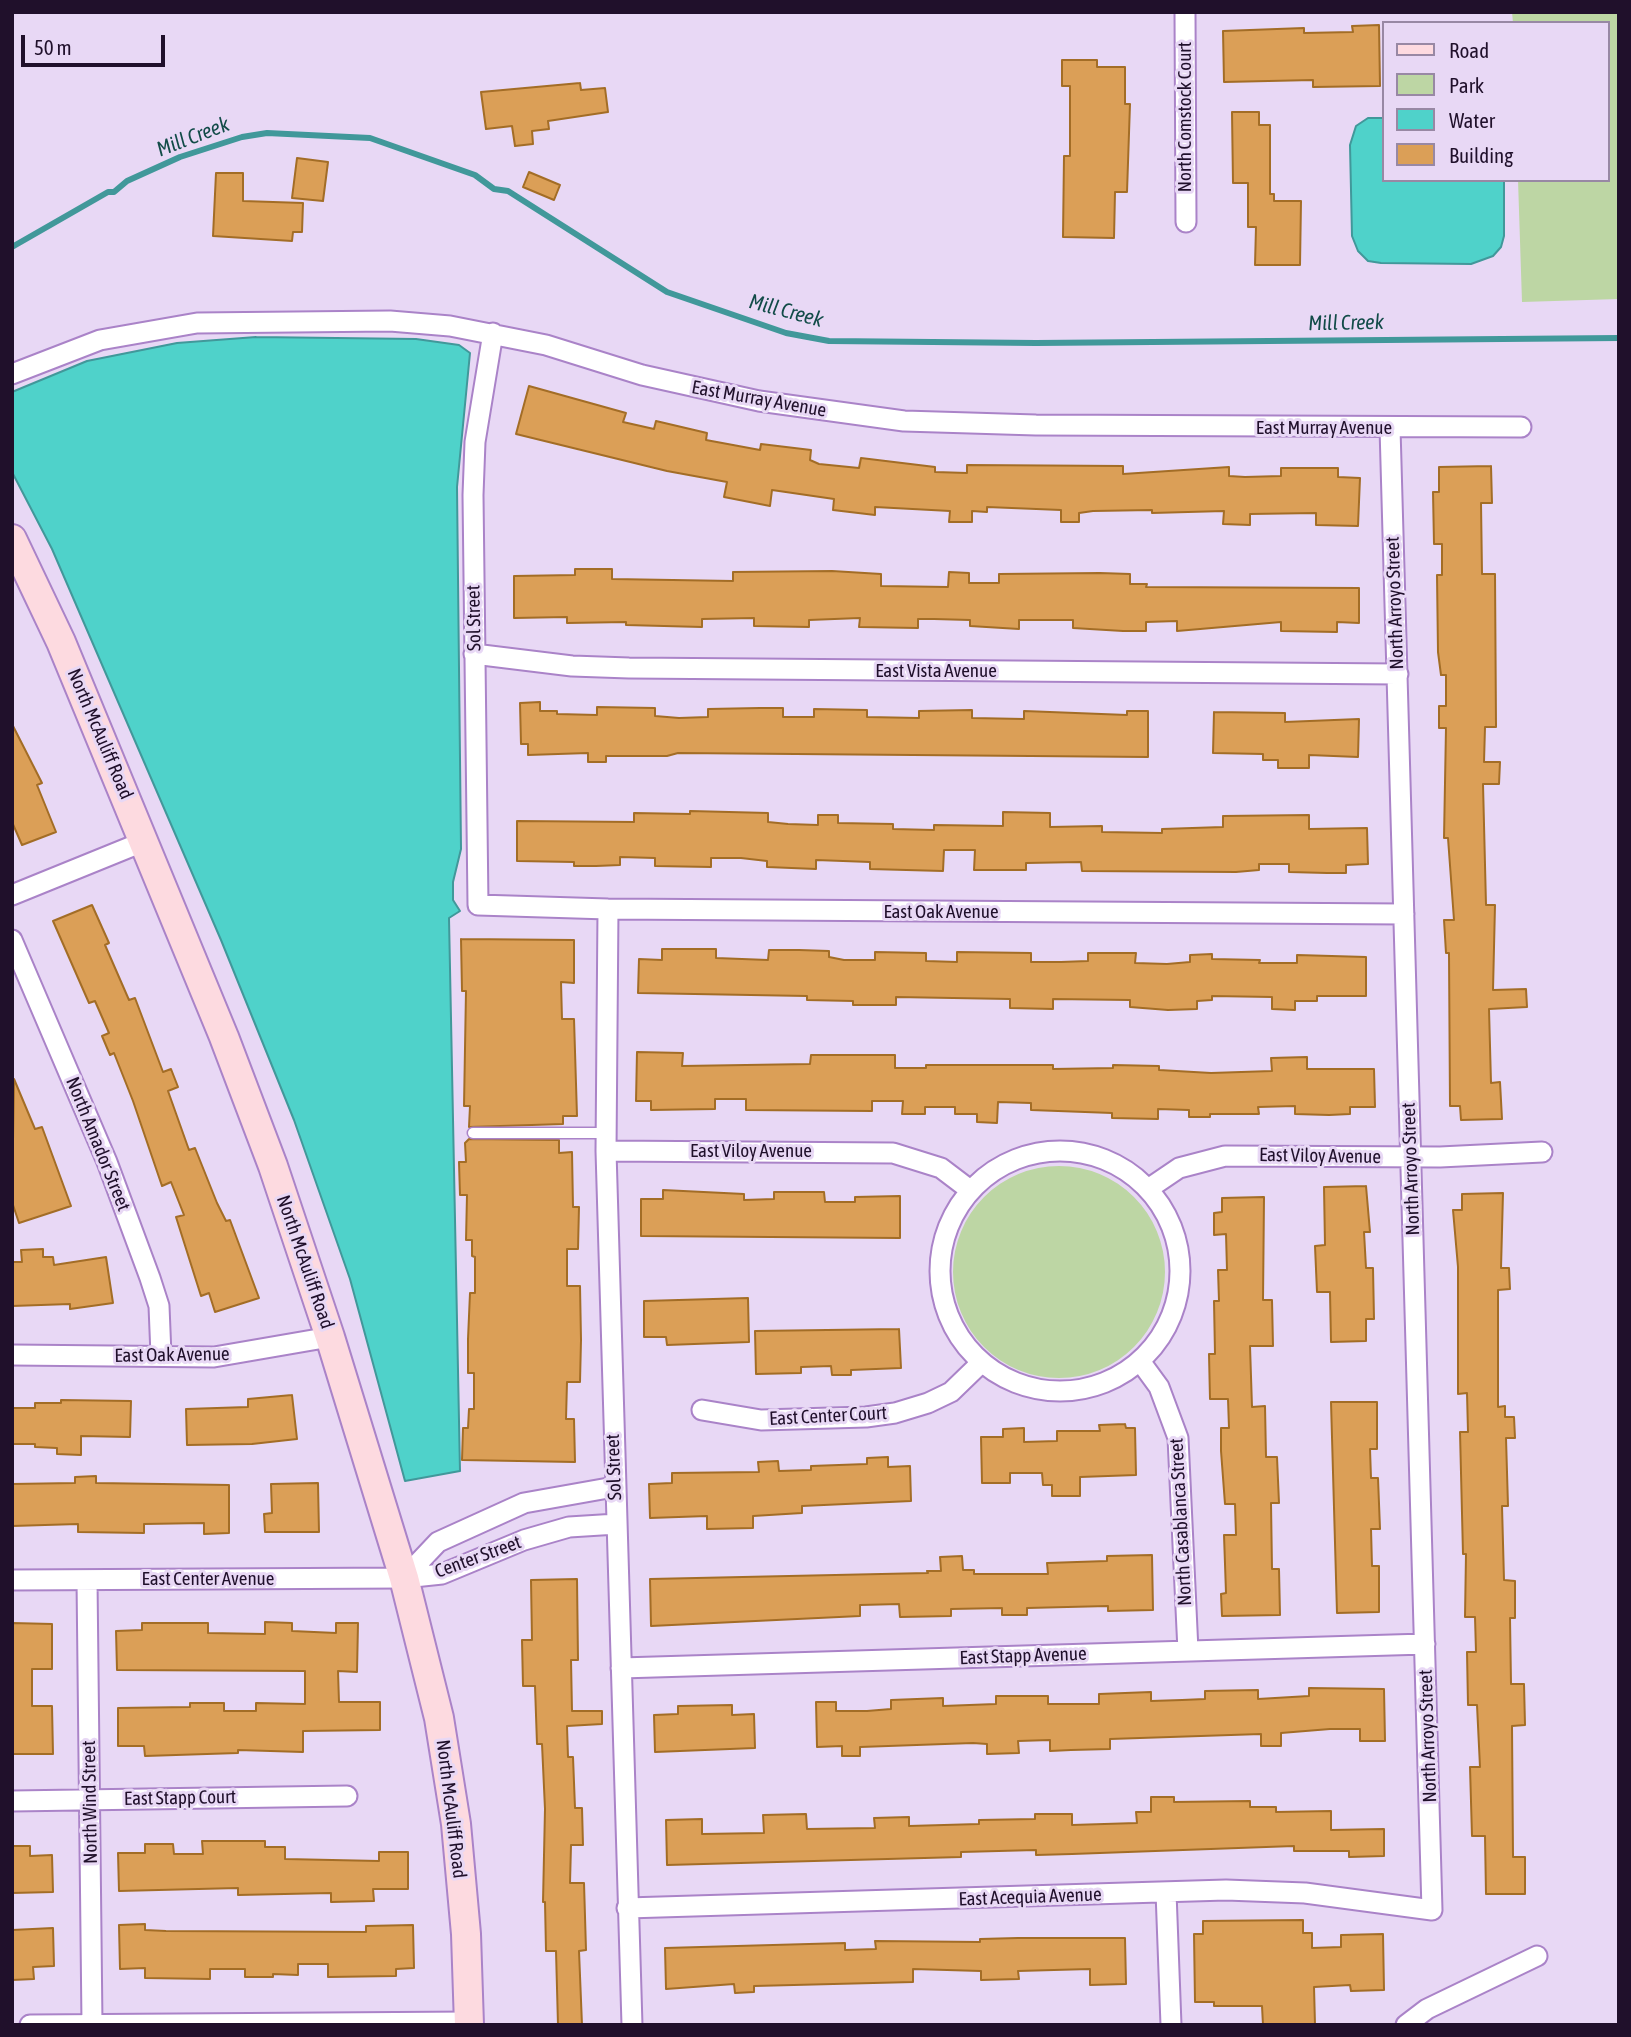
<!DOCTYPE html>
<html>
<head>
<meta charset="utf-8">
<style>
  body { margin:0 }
  #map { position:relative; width:1631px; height:2037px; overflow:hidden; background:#e8d8f5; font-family:"Asap Condensed",sans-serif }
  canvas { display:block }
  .frame { position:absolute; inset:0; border:14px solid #20102b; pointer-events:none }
  .legend { position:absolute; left:1382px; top:21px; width:228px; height:161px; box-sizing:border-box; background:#e8d8f5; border:2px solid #9888a4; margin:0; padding:9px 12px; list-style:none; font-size:21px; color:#20102b }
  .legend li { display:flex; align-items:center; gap:14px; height:35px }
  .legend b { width:35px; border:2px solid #9888a4 }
  .scale { position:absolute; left:21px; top:35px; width:144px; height:32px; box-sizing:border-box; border:4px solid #20102b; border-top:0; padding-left:9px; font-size:21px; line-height:24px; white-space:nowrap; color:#20102b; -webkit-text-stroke:5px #e8d8f5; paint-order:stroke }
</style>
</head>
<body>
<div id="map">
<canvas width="1631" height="2037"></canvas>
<div class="frame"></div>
<ul class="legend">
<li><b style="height:9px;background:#fddae0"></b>Road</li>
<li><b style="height:19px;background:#bdd6a4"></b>Park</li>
<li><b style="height:19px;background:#4fd2ca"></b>Water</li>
<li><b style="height:19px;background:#db9f57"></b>Building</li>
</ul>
<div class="scale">50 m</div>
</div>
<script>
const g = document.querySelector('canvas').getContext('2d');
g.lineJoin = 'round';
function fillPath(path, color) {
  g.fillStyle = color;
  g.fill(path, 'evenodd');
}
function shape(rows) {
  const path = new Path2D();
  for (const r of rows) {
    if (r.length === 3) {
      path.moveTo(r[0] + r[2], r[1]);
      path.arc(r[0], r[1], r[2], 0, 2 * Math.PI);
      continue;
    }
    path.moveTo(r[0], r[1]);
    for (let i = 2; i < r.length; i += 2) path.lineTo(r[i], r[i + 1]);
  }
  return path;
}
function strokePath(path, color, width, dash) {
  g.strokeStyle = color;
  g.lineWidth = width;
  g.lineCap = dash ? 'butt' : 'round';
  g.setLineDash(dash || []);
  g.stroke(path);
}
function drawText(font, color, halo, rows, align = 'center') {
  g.font = font + ' "Asap Condensed",sans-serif';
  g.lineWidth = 6;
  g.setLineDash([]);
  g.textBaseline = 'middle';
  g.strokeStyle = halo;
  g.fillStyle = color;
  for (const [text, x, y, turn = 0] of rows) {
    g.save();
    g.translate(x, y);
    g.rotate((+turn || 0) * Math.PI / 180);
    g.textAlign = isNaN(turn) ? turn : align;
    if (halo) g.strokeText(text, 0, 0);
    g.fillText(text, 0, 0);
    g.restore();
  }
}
fillPath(shape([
  [1512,12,1619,12,1619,299,1522,302,1518,180,1608,180,1608,23,1513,23],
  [1059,1272,106]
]), '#bdd6a4');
const water = shape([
  [1368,118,1384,118,1384,180,1504,180,1504,236,1501,247,1493,256,1471,264,1381,263,1368,261,1358,251,1352,236,1350,145,1356,126,1368,118],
  [256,337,416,339,459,345,470,353,457,487,461,849,453,882,453,900,460,911,449,918,460,1471,405,1481,350,1279,294,1120,221,940,52,549,12,472,12,392,87,361,177,343,256,337]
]);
fillPath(water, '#4fd2ca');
strokePath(water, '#41989a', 2);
strokePath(shape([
  [12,247,108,192,114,192,127,181,180,157,242,137,267,133,370,138,475,175,494,189,508,191,667,292,786,333,829,341,1036,343,1619,338]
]), '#41989a', 6);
const building = shape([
  [1379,25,1380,86,1313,87,1313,80,1224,82,1223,31,1304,28,1304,33,1353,32,1352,26,1379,25],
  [1062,60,1097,60,1097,67,1125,67,1125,104,1130,104,1127,192,1115,192,1114,238,1063,237,1064,156,1070,156,1070,86,1062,86,1062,60],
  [580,83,581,90,605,88,608,112,548,121,549,129,532,131,533,144,515,146,512,126,486,129,481,92,580,83],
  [1232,112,1259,112,1259,125,1270,125,1270,194,1274,194,1274,201,1301,201,1300,265,1255,265,1256,227,1248,227,1248,183,1233,183,1232,112],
  [297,158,328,162,323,201,292,198,297,158],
  [529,172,560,185,554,200,523,187,529,172],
  [216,173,243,173,243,201,303,203,302,232,293,232,292,241,213,236,216,173],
  [529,386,626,413,623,422,654,429,656,421,707,433,706,440,760,450,761,444,811,450,810,460,819,464,859,468,861,458,935,467,935,472,967,473,967,465,1123,466,1123,474,1229,467,1229,476,1245,477,1281,476,1281,468,1338,468,1338,477,1360,478,1358,526,1316,525,1316,513,1250,514,1250,525,1223,524,1224,511,1152,513,1152,510,1093,511,1079,513,1079,522,1061,522,1061,510,987,507,987,512,972,511,972,522,949,522,950,511,875,507,875,515,833,510,834,499,772,490,770,506,724,497,727,482,667,471,516,434,529,386],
  [1491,466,1492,503,1481,503,1482,574,1495,574,1496,727,1485,727,1484,762,1500,762,1499,784,1483,784,1486,905,1495,905,1493,990,1526,989,1527,1007,1489,1009,1491,1083,1500,1082,1502,1119,1461,1120,1460,1106,1450,1106,1449,953,1446,953,1444,920,1454,920,1448,838,1444,838,1446,728,1439,728,1439,706,1446,706,1446,675,1441,675,1438,652,1437,575,1442,575,1442,544,1434,544,1433,492,1439,492,1439,467,1491,466],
  [575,569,612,569,612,579,733,581,733,572,832,571,881,574,881,586,948,587,949,572,969,573,969,583,999,583,999,574,1100,573,1130,574,1130,584,1147,584,1146,587,1359,588,1359,623,1337,622,1337,632,1281,631,1281,622,1177,631,1177,621,1146,622,1146,631,1123,631,1073,628,1073,620,1019,620,1019,629,970,626,970,620,934,619,918,619,918,628,859,627,860,618,809,620,809,627,754,626,754,618,702,619,702,627,626,625,626,622,567,623,567,617,514,618,514,576,575,575,575,569],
  [540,702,540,711,557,711,557,714,597,715,597,707,655,708,655,716,679,718,708,717,708,709,760,708,783,708,783,717,814,717,814,709,867,710,867,717,919,718,919,711,972,710,972,718,1024,719,1024,711,1127,715,1127,711,1148,711,1148,757,678,753,667,756,606,756,606,762,588,762,588,753,528,755,528,744,521,744,520,703,540,702],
  [1214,712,1285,713,1285,722,1359,719,1358,757,1309,755,1309,768,1278,768,1278,760,1263,760,1263,754,1213,753,1214,712],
  [12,724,42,783,37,785,56,832,22,845,12,822,12,724],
  [690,811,768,813,768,822,788,824,818,825,818,815,838,815,838,823,893,824,893,829,934,830,934,825,1003,826,1003,812,1050,813,1050,827,1102,826,1102,832,1162,833,1162,829,1223,827,1223,816,1309,815,1309,829,1367,828,1368,864,1346,865,1346,873,1327,873,1289,872,1289,864,1259,864,1259,870,1236,872,1082,871,1081,862,1026,863,1026,870,974,870,975,850,944,850,943,871,870,869,870,862,816,860,816,869,767,867,767,861,741,858,711,858,711,867,655,866,655,858,620,857,620,865,596,866,574,866,574,862,517,861,517,821,634,822,634,813,690,814,690,811],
  [92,905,109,943,105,945,129,1000,135,998,163,1072,171,1069,178,1087,168,1091,189,1150,195,1148,217,1203,226,1221,230,1220,259,1298,215,1312,209,1293,201,1296,176,1217,184,1215,171,1182,162,1186,133,1101,114,1053,110,1055,102,1036,109,1033,95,1001,89,1003,53,921,92,905],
  [461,939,574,940,574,983,561,982,562,1019,574,1019,577,1116,563,1116,563,1124,469,1127,470,1106,464,1106,466,991,462,991,461,939],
  [662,949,716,949,716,958,768,960,769,950,799,950,829,951,829,957,844,960,875,960,875,952,926,953,926,961,957,962,957,952,1031,953,1031,962,1061,962,1088,961,1088,953,1136,953,1135,963,1167,964,1190,962,1190,955,1212,954,1212,959,1260,960,1259,963,1297,963,1297,955,1366,957,1366,996,1317,996,1317,1001,1295,1001,1295,1010,1272,1009,1272,997,1212,996,1212,1000,1197,1001,1197,1009,1168,1010,1130,1007,1130,1000,1053,999,1053,1009,1010,1008,1010,999,896,997,896,1005,853,1005,853,1001,807,1000,807,996,638,993,639,959,662,960,662,949],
  [637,1052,683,1053,682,1066,810,1064,811,1055,895,1055,895,1068,926,1068,926,1065,1053,1065,1053,1069,1113,1068,1113,1065,1159,1066,1159,1070,1211,1073,1272,1071,1271,1058,1307,1057,1307,1069,1374,1069,1375,1107,1350,1107,1350,1114,1329,1115,1295,1114,1295,1106,1258,1107,1259,1114,1210,1114,1210,1117,1189,1117,1189,1110,1158,1109,1158,1119,1112,1118,1112,1113,1031,1110,1031,1103,998,1102,997,1123,977,1122,977,1114,955,1114,955,1107,925,1107,925,1114,902,1114,903,1101,872,1101,872,1111,746,1110,746,1099,715,1099,715,1109,651,1110,651,1101,636,1101,637,1052],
  [14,1079,35,1129,42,1127,71,1206,19,1223,12,1202,14,1079],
  [469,1139,559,1140,559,1153,572,1152,573,1207,579,1207,578,1249,567,1249,567,1286,580,1286,581,1340,580,1382,567,1382,566,1419,574,1419,575,1462,462,1460,463,1428,468,1428,469,1409,474,1409,474,1373,468,1373,468,1339,470,1293,475,1293,475,1257,472,1256,472,1240,466,1240,467,1195,460,1195,459,1162,466,1162,465,1143,469,1139],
  [1366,1186,1370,1232,1364,1232,1366,1268,1373,1268,1374,1319,1366,1319,1366,1341,1331,1342,1330,1292,1317,1292,1315,1246,1325,1245,1324,1187,1366,1186],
  [663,1190,744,1194,744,1200,774,1199,774,1192,824,1192,825,1202,855,1202,855,1197,900,1196,900,1238,641,1236,641,1199,663,1199,663,1190],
  [1503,1193,1501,1268,1509,1268,1510,1289,1498,1290,1498,1407,1505,1406,1505,1417,1514,1417,1515,1438,1506,1438,1508,1506,1502,1506,1504,1580,1515,1581,1515,1618,1510,1618,1511,1684,1524,1684,1525,1725,1512,1726,1513,1857,1525,1857,1525,1894,1486,1894,1485,1836,1472,1836,1470,1767,1480,1767,1477,1705,1468,1705,1467,1652,1476,1652,1475,1617,1465,1617,1466,1554,1463,1554,1460,1432,1468,1432,1467,1393,1458,1394,1458,1267,1453,1210,1462,1210,1462,1194,1503,1193],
  [1264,1197,1263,1300,1272,1300,1273,1346,1250,1346,1252,1407,1265,1406,1266,1457,1277,1457,1279,1503,1271,1503,1272,1569,1279,1569,1280,1615,1222,1616,1221,1594,1226,1593,1224,1535,1236,1535,1235,1504,1225,1504,1221,1451,1221,1428,1229,1428,1228,1399,1210,1399,1209,1354,1215,1354,1214,1301,1219,1301,1218,1270,1227,1270,1226,1234,1214,1235,1214,1213,1222,1212,1222,1198,1264,1197],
  [43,1249,43,1257,53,1257,54,1265,106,1257,113,1303,70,1309,70,1304,12,1306,12,1262,22,1262,21,1250,43,1249],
  [748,1298,749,1342,667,1345,666,1337,644,1337,644,1301,748,1298],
  [899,1329,901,1368,851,1370,851,1375,832,1375,831,1366,801,1367,801,1373,756,1374,755,1331,899,1329],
  [292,1395,297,1439,252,1444,187,1445,186,1409,248,1407,248,1399,292,1395],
  [61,1400,131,1401,130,1437,81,1436,81,1455,57,1454,57,1448,35,1447,35,1444,12,1444,12,1408,35,1408,35,1403,61,1403,61,1400],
  [1331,1402,1377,1402,1377,1449,1370,1449,1371,1478,1378,1478,1380,1529,1371,1529,1372,1566,1379,1566,1379,1612,1337,1613,1331,1402],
  [1125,1424,1126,1428,1135,1428,1136,1475,1080,1477,1080,1496,1052,1496,1052,1485,1043,1485,1042,1473,1010,1473,1010,1483,982,1483,981,1437,1003,1437,1003,1429,1024,1428,1024,1442,1057,1441,1057,1431,1100,1431,1099,1425,1125,1424],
  [888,1457,888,1467,910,1466,911,1501,802,1506,802,1513,753,1516,753,1528,707,1529,707,1516,650,1518,649,1484,672,1483,672,1473,759,1472,758,1462,778,1461,779,1471,811,1470,811,1466,867,1464,867,1458,888,1457],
  [96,1476,96,1483,229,1485,229,1533,204,1534,204,1523,144,1524,144,1533,78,1532,78,1524,12,1526,12,1484,75,1483,75,1477,96,1476],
  [318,1483,319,1532,265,1532,264,1514,272,1513,271,1484,318,1483],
  [1152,1555,1153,1610,1108,1611,1108,1606,1027,1608,1027,1615,1002,1615,1002,1608,951,1609,951,1616,900,1617,899,1604,860,1605,860,1616,651,1626,650,1579,928,1573,927,1571,941,1571,940,1557,962,1556,963,1570,974,1570,974,1574,1048,1574,1047,1563,1107,1561,1107,1556,1152,1555],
  [577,1579,578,1660,571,1660,572,1711,602,1711,602,1724,567,1726,568,1757,573,1757,575,1808,582,1808,583,1845,571,1845,570,1883,584,1883,586,1950,579,1951,582,2025,558,2025,556,1951,546,1951,545,1902,543,1902,545,1809,542,1744,537,1744,535,1686,523,1686,522,1640,532,1640,531,1580,577,1579],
  [265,1622,292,1623,292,1631,336,1633,336,1623,358,1623,357,1672,338,1671,339,1702,380,1702,380,1730,303,1731,303,1752,238,1750,238,1753,145,1756,144,1746,118,1746,118,1708,190,1707,190,1703,224,1703,224,1711,256,1711,256,1703,305,1704,305,1671,117,1670,116,1631,142,1630,142,1623,208,1623,208,1633,265,1634,265,1622],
  [12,1623,52,1624,52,1669,32,1669,32,1706,52,1706,53,1754,12,1754,12,1623],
  [1309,1688,1384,1689,1385,1741,1360,1741,1360,1729,1330,1729,1281,1733,1281,1746,1261,1746,1261,1734,1110,1739,1110,1749,1071,1750,1050,1751,1050,1740,1018,1741,1019,1753,987,1754,987,1744,973,1743,860,1747,860,1756,842,1756,842,1746,817,1747,816,1702,836,1702,836,1711,867,1711,891,1709,891,1700,943,1698,943,1706,996,1704,996,1696,1048,1696,1048,1704,1099,1704,1099,1694,1151,1692,1151,1701,1182,1700,1205,1699,1205,1691,1258,1690,1258,1699,1309,1696,1309,1688],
  [732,1705,732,1715,754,1714,755,1748,655,1752,654,1715,678,1714,678,1706,732,1705],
  [1151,1797,1174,1797,1174,1802,1250,1801,1250,1807,1276,1807,1276,1812,1331,1811,1331,1830,1384,1829,1384,1856,1349,1857,1349,1851,1294,1851,1294,1846,1072,1854,1036,1855,1036,1850,961,1852,961,1857,667,1865,666,1820,702,1819,702,1834,764,1833,763,1815,806,1814,807,1829,875,1828,874,1818,909,1817,909,1826,979,1824,979,1820,1035,1819,1035,1814,1072,1814,1072,1825,1137,1823,1136,1812,1151,1812,1151,1797],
  [202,1841,265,1841,265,1847,285,1847,285,1859,379,1861,379,1852,408,1852,408,1889,373,1889,374,1901,331,1902,331,1893,238,1895,238,1888,119,1891,118,1853,145,1853,145,1844,173,1844,174,1854,203,1854,202,1841],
  [12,1846,30,1846,30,1856,52,1855,53,1892,12,1893,12,1846],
  [1303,1920,1303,1933,1312,1933,1312,1948,1341,1947,1341,1935,1383,1934,1384,1990,1351,1991,1350,1985,1314,1987,1315,2025,1263,2025,1262,2006,1214,2006,1214,2002,1195,2002,1194,1934,1203,1934,1203,1921,1303,1920],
  [145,1924,145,1930,166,1931,366,1932,366,1926,413,1925,414,1968,396,1969,396,1976,328,1977,328,1964,298,1964,298,1975,273,1974,273,1977,245,1977,245,1969,210,1969,210,1979,145,1978,145,1968,120,1969,119,1925,145,1924],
  [53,1928,54,1966,33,1967,34,1979,12,1980,12,1930,53,1928],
  [1018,1938,1125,1938,1126,1984,1090,1985,1090,1969,1018,1971,1019,1979,981,1980,981,1971,913,1969,913,1982,754,1986,754,1992,735,1993,734,1984,666,1989,665,1948,845,1943,845,1950,876,1949,875,1941,980,1942,980,1939,1018,1938]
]);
fillPath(building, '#db9f57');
strokePath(building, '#a36d26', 2);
const lane = shape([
  [473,1133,606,1133]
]);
const street = shape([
  [1185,12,1186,222],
  [493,333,475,442,473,495,478,905,608,909,1404,914],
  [12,374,100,340,197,323,390,321,450,326,546,345,642,375,759,401,904,421,1036,425,1521,427],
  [474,654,572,666,629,668,1398,674],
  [12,895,145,841],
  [608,909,606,1151,632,2025],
  [12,940,107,1162,150,1278,159,1306,161,1355],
  [606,1151,893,1153,941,1168,970,1190],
  [1060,1271,120],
  [1148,1189,1179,1168,1225,1156,1440,1157,1542,1152],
  [12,1355,214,1357,330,1337],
  [1140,1361,1159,1387,1178,1438,1188,1651],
  [702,1410,761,1420,866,1417,895,1413,928,1403,951,1392,982,1362],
  [404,1578,438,1542,524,1503,614,1487],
  [12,1580,404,1578,442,1574,524,1540,569,1527,617,1524],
  [87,1580,92,2024],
  [621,1668,1425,1644],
  [12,1801,347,1796],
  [1166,1892,1171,2025],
  [627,1908,1226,1890,1305,1893,1432,1910,1390,428],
  [30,2025,469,2022],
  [1406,2025,1427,2009,1537,1956]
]);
const secondary = shape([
  [12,539,61,642,224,1037,273,1166,330,1337,404,1578,439,1718,456,1824,466,1934,469,2025]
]);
strokePath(lane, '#aa83c8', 13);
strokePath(street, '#aa83c8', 23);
strokePath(secondary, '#aa83c8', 32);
strokePath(lane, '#fff', 10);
strokePath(street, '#fff', 19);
strokePath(secondary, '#fddae0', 28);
drawText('19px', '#20102b', '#e8d8f5', [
  ["North Comstock Court",1185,117,-90],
  ["East Murray Avenue",759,399,10],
  ["East Murray Avenue",1324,428],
  ["North Arroyo Street",1395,603,-92],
  ["Sol Street",474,618,-91],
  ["East Vista Avenue",936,671],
  ["North McAuliff Road",100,734,67],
  ["East Oak Avenue",941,912],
  ["North Amador Street",98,1144,68],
  ["East Viloy Avenue",751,1151],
  ["East Viloy Avenue",1320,1156,1],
  ["North Arroyo Street",1411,1169,-92],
  ["North McAuliff Road",305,1262,71],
  ["East Oak Avenue",172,1355,-1],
  ["East Center Court",828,1416,-3],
  ["Sol Street",614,1467,-92],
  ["North Casablanca Street",1181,1522,-93],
  ["Center Street",478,1557,-20],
  ["East Center Avenue",208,1579],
  ["East Stapp Avenue",1023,1656,-2],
  ["North Arroyo Street",1428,1736,-92],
  ["East Stapp Court",180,1798,-1],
  ["North Wind Street",90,1802,-91],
  ["North McAuliff Road",451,1809,83],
  ["East Acequia Avenue",1030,1897,-2]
]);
drawText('italic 21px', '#124b48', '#e8d8f5', [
  ["Mill Creek",193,137,-21],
  ["Mill Creek",786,311,15],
  ["Mill Creek",1346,323,-1]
]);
</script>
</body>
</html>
